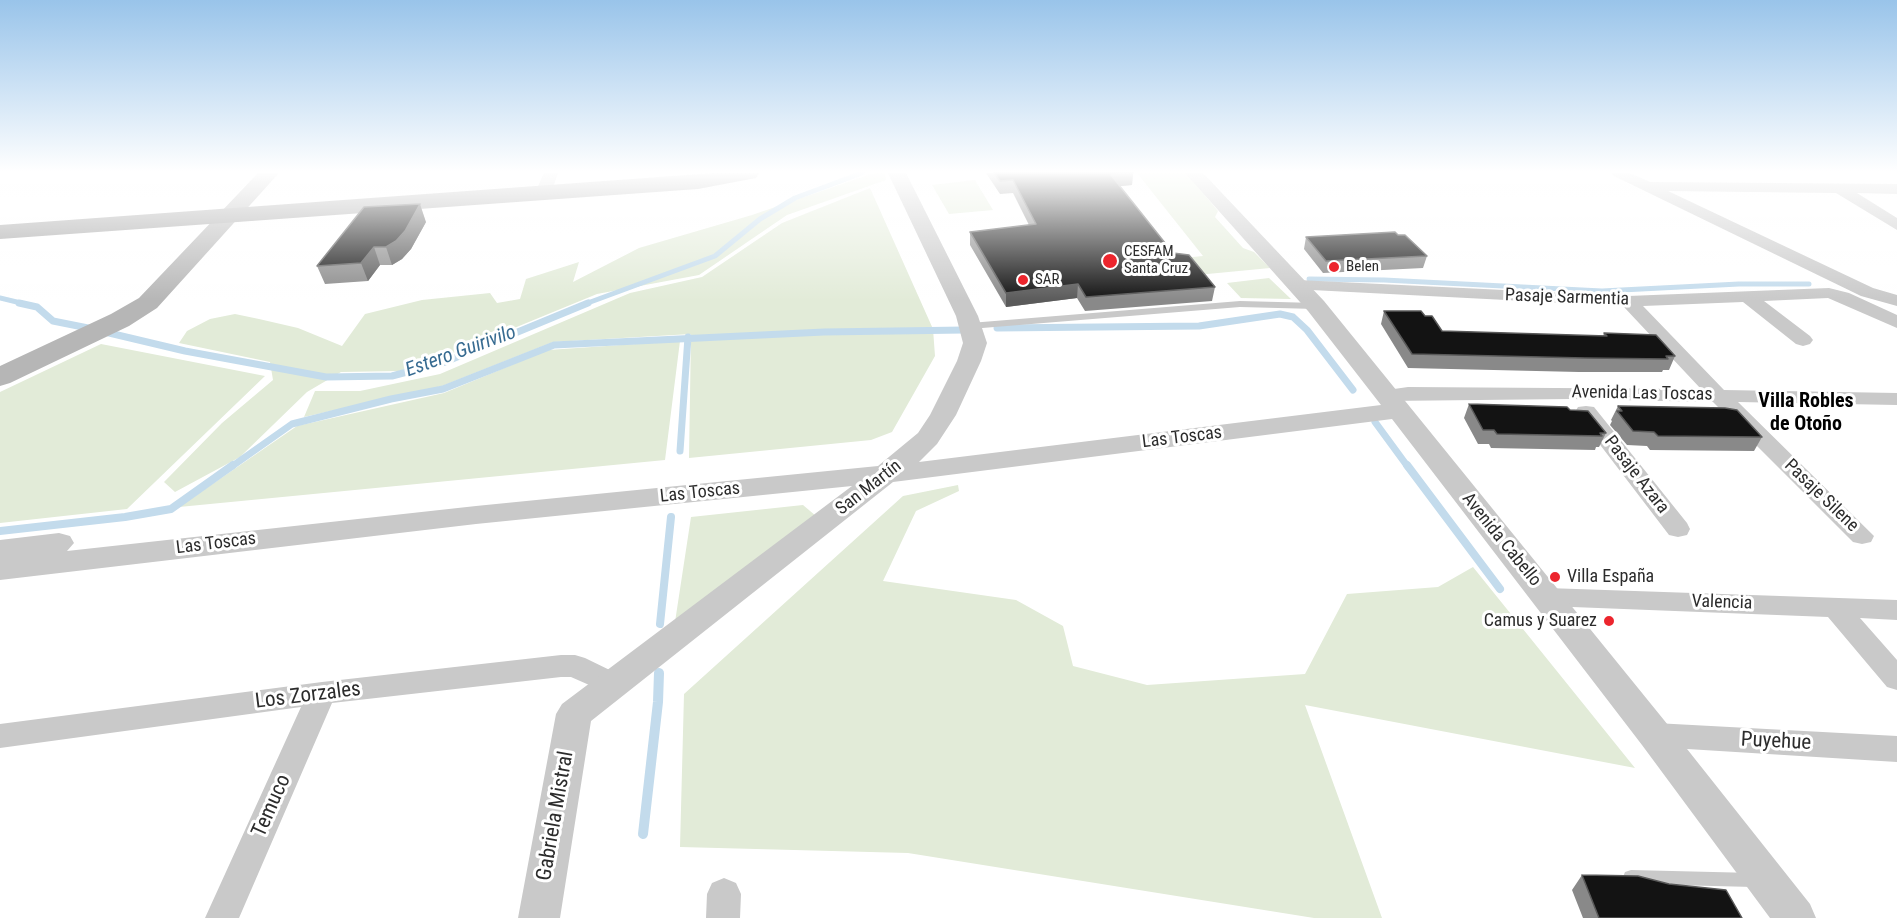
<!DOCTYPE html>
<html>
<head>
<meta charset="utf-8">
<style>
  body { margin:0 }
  canvas { display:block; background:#fff }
</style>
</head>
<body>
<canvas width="1897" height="918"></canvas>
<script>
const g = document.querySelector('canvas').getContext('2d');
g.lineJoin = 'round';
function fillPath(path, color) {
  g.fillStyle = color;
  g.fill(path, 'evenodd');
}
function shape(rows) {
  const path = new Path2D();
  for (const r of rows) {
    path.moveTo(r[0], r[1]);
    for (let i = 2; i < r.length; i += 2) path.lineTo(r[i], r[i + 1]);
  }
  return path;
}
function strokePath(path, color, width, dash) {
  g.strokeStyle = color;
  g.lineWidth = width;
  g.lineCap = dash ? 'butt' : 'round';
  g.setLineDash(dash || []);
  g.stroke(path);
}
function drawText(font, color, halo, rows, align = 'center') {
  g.font = font + ' "Roboto Condensed",sans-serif';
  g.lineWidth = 6;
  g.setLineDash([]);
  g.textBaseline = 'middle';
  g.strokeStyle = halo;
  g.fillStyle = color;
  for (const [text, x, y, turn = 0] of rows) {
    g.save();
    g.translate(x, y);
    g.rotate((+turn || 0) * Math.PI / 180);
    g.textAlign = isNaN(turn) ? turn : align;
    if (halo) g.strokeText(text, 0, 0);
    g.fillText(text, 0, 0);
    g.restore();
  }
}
fillPath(shape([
  [874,173,885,173,886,180,787,215,699,275,597,294,446,356,399,371,341,372,307,392,240,457,175,492,164,482,222,423,273,380,270,362,179,343,187,331,210,319,235,314,259,319,298,328,342,346,365,314,422,300,490,293,497,303,520,299,526,279,579,262,573,282,639,248,752,215],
  [1137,173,1186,173,1218,211,1215,217,1243,248,1254,252,1270,268,1197,275,1183,258,1203,256],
  [975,180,993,210,949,214,932,185],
  [870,188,933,329,935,356,892,432,871,440,689,458,691,334,553,342,442,386,304,417,315,391,360,391,440,374,630,293,702,277,782,223],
  [1269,278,1291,299,1241,298,1227,283],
  [680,341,665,460,179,507,297,426,444,393,548,350],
  [101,344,265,376,127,509,0,523,0,392],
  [958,485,959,491,916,511,883,581,1016,600,1063,626,1073,666,1147,685,1305,674,1347,594,1438,587,1473,567,1635,768,1305,705,1382,918,1314,918,908,853,680,847,684,694,903,496],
  [803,505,816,516,675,622,691,517]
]), '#e2ebd8');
strokePath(shape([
  [1309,279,1384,280,1602,291,1739,284,1809,284],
  [0,298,25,304],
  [585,304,715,256,760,219,795,198,862,173]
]), '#c3dbec', 5);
strokePath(shape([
  [19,303,37,307,53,321,93,329],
  [997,328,1199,326,1280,314,1293,317,1307,330,1353,390],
  [105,332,185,351,326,377,392,376,445,362,588,303],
  [1375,422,1408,467],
  [680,451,688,337],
  [231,467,292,424,391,399,443,389,554,345,824,332,964,330]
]), '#c3dbec', 7);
strokePath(shape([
  [1407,465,1500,589],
  [0,531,125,517,171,509,233,465],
  [660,624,671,517]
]), '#c3dbec', 8);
strokePath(shape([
  [643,834,658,702,659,673]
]), '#c3dbec', 10);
fillPath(shape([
  [1240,301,1316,303,1320,306,1316,309,1240,307,970,329,966,326,970,323,1240,301],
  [1631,870,1754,873,1760,875,1762,880,1760,885,1754,887,1631,884,1625,882,1623,877,1625,872,1631,870]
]), '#c9c9c9');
fillPath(shape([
  [544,173,558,173,551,193,543,198,535,193,544,173],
  [1612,173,1630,173,1650,182,1897,184,1897,194,1857,193,1897,218,1897,230,1836,193,1668,191,1873,288,1897,295,1897,306,1861,296,1614,176,1612,173],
  [1298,280,1628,296,1829,288,1849,293,1897,315,1897,328,1828,298,1764,301,1810,336,1813,340,1810,344,1803,346,1796,344,1743,302,1643,306,1724,390,1897,393,1897,405,1738,402,1874,536,1871,542,1862,544,1853,542,1713,402,1571,399,1387,401,1380,399,1377,395,1380,391,1408,387,1701,389,1623,306,1292,289,1289,285,1292,281,1298,280],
  [1586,406,1594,407,1687,523,1690,529,1687,535,1678,537,1669,535,1575,412,1578,407,1586,406],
  [1547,588,1897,600,1897,620,1860,618,1897,660,1897,690,1887,687,1828,617,1547,606,1538,604,1534,597,1538,590,1547,588],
  [561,655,575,655,585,658,622,676,626,684,622,692,612,695,571,677,561,677,332,703,239,918,205,918,301,707,0,748,0,724,322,682,561,655],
  [1655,723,1897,736,1897,762,1655,747,1644,744,1640,735,1644,726,1655,723],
  [724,878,736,883,741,894,740,918,706,918,707,894,712,883,724,878]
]), '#c9c9c9');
fillPath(shape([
  [888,173,906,173,978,316,987,343,981,361,956,415,937,444,919,462,1381,405,1308,311,1185,173,1203,173,1324,301,1668,725,1810,904,1816,918,1770,918,1642,745,1392,419,893,482,591,721,560,918,518,918,556,714,562,704,852,486,476,524,0,580,0,540,59,533,70,536,74,543,67,551,476,506,878,466,918,433,930,415,957,361,963,343,956,316,888,173]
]), '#c9c9c9');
fillPath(shape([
  [258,173,279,173,157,308,129,326,10,383,0,386,0,366,111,314,139,298,258,173]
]), '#b6b6b6');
fillPath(shape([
  [714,173,759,173,756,178,698,189,0,239,0,225,714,173]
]), '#a4a4a4');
fillPath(shape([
  [986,173,1133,173,1132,185,1120,186,1173,253,1215,287,1212,301,1085,311,1077,298,1006,307,970,245,970,232,1029,225,1013,193,1000,194],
  [426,222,411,249,402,259,392,265,380,265,368,281,325,284,317,266],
  [1398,235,1427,256,1423,268,1323,273,1304,249,1306,237],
  [1384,311,1425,316,1442,331,1603,336,1604,333,1675,356,1669,370,1663,370,1662,372,1579,372,1408,368,1381,324],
  [1469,404,1570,410,1606,433,1599,447,1596,447,1595,450,1491,448,1489,444,1478,444,1464,418],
  [1618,406,1762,437,1754,451,1650,450,1647,446,1627,445,1610,425,1612,421,1611,420],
  [1582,875,1742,918,1583,918,1572,890]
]), '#898989');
fillPath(shape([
  [1133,173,1132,185,1109,187,1111,175],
  [420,204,426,222,411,249,402,259,392,265,386,247],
  [374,247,380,265,368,281,361,263],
  [1078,284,1077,298,1006,307,1006,293]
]), '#5a5a5a');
const building = shape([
  [994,173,1133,173,1111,175,1173,253,1189,255,1215,287,1086,297,1078,284,1006,293,970,232,1036,224,1013,180,1000,181,994,173],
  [420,204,405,231,396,241,386,247,374,247,361,263,317,266,364,207,420,204],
  [1395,232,1398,235,1405,235,1427,256,1326,261,1306,237,1395,232],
  [1384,311,1421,311,1425,316,1432,316,1442,331,1607,336,1604,333,1656,335,1675,356,1666,356,1668,359,1585,358,1412,354,1384,311],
  [1469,404,1567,407,1570,410,1588,411,1606,433,1600,433,1602,436,1497,434,1494,430,1483,430,1469,404],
  [1618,406,1725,408,1737,410,1762,437,1658,436,1654,432,1633,431,1617,411,1622,411,1618,406],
  [1582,875,1638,876,1669,884,1726,890,1742,918,1599,918,1582,875]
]);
fillPath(building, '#131313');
strokePath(building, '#5a5a5a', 1.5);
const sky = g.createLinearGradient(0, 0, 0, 301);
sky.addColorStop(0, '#99c4ea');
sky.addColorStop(0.57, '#fff');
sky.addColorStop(1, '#ffffff00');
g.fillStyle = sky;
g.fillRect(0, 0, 1897, 301);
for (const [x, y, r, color] of [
  [1110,261,8,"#ec252d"],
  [1334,267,6,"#ec252d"],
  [1023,280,6,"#ec252d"],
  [1555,577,6,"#ec252d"],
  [1609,621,6,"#ec252d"]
]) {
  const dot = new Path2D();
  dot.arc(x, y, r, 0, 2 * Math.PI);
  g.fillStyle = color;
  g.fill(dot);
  strokePath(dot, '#fff', 2);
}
drawText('15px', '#2c2c2c', '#fff', [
  ["CESFAM",1124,252],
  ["Santa Cruz",1124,269],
  ["Belen",1346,267],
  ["SAR",1035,280]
], 'left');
drawText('18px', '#2c2c2c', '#fff', [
  ["Pasaje Sarmentia",1567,298,2],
  ["Avenida Las Toscas",1642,394,1],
  ["Las Toscas",1182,438,-7],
  ["Pasaje Azara",1636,475,52],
  ["San Martín",869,488,-38],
  ["Las Toscas",700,493,-6],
  ["Pasaje Silene",1821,496,44],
  ["Avenida Cabello",1501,540,51],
  ["Las Toscas",216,544,-7],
  ["Valencia",1722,603,2]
]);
drawText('18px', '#2c2c2c', '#fff', [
  ["Villa España",1567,577],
  ["Camus y Suarez",1597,621,"right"]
], 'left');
drawText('italic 20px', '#376b91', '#fff', [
  ["Estero Guirivilo",461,352,-20]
]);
drawText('bold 20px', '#000', '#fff', [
  ["Villa Robles",1806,402],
  ["de Otoño",1806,425]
]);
drawText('21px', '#2c2c2c', '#fff', [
  ["Los Zorzales",308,696,-7],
  ["Puyehue",1776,742,3],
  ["Temuco",272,806,-66],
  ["Gabriela Mistral",556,816,-80]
]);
</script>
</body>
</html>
